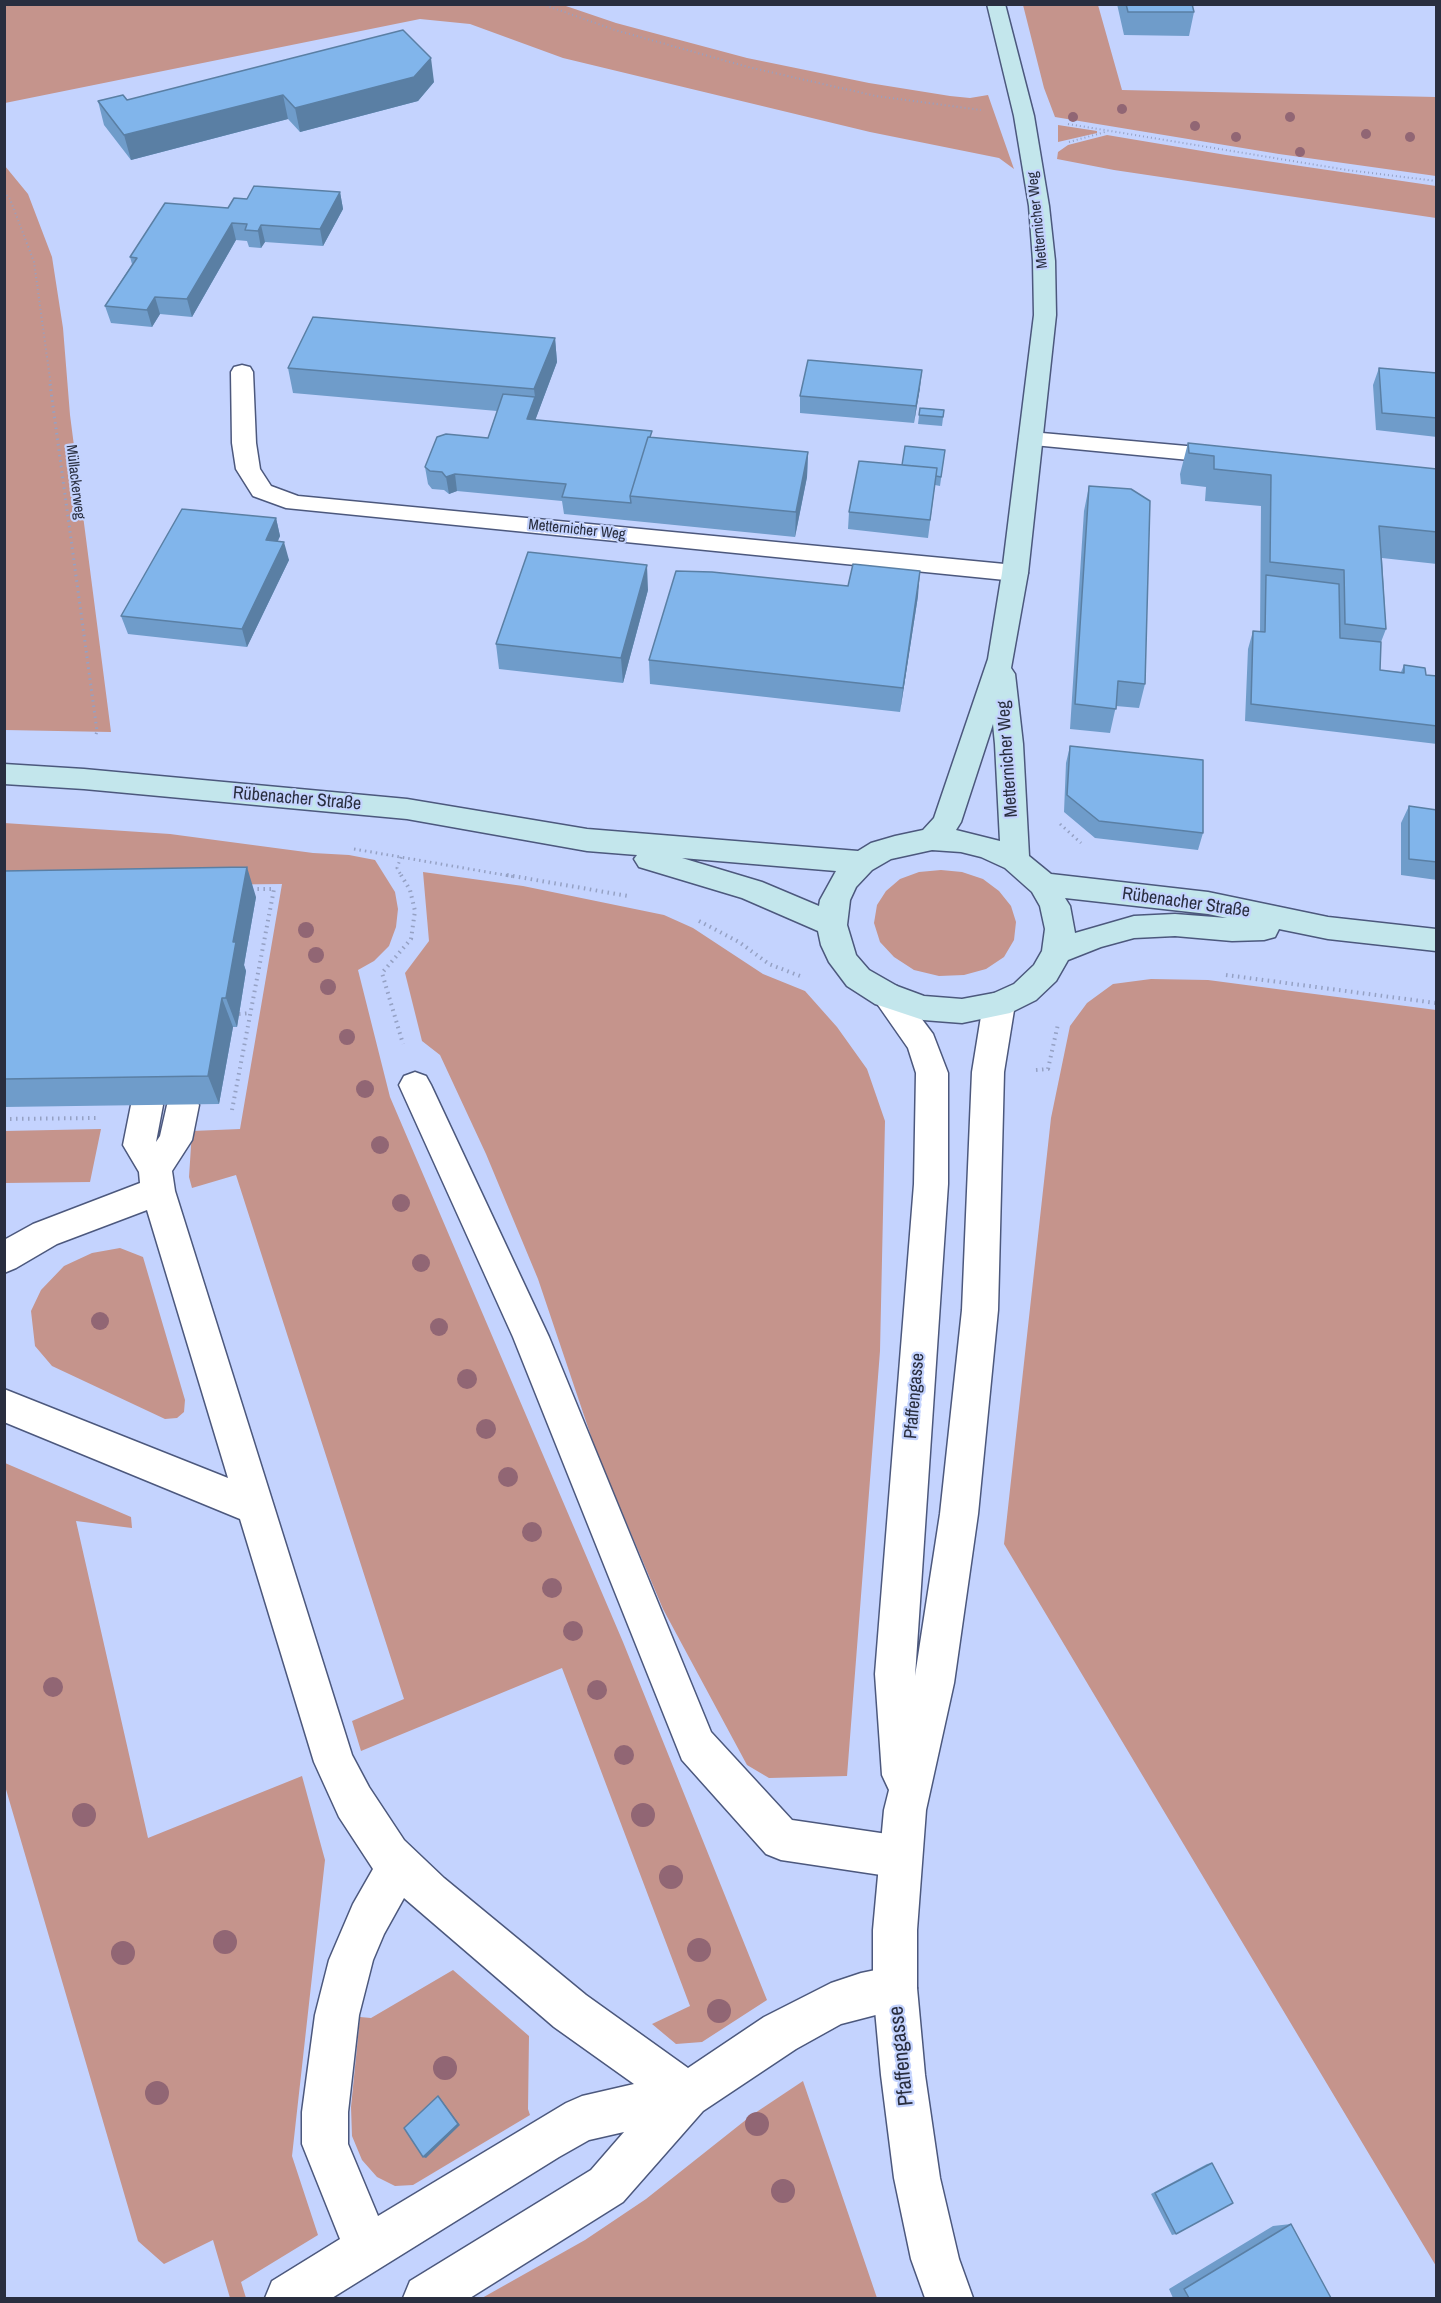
<!DOCTYPE html>
<html>
<head>
<meta charset="utf-8">
<style>
  body { margin:0 }
  #map { position:relative; width:1441px; height:2303px; overflow:hidden; background:#c4d3fe; font-family:"Archivo Narrow",sans-serif }
  canvas { display:block }
  .frame { position:absolute; inset:0; border:6px solid #292e3f; pointer-events:none }
</style>
</head>
<body>
<div id="map">
<canvas width="1441" height="2303"></canvas>
<div class="frame"></div>
</div>
<script>
const g = document.querySelector('canvas').getContext('2d');
g.lineJoin = 'round';
function fillPath(path, color) {
  g.fillStyle = color;
  g.fill(path, 'evenodd');
}
function shape(rows) {
  const path = new Path2D();
  for (const r of rows) {
    path.moveTo(r[0], r[1]);
    for (let i = 2; i < r.length; i += 2) path.lineTo(r[i], r[i + 1]);
  }
  return path;
}
function strokePath(path, color, width, dash) {
  g.strokeStyle = color;
  g.lineWidth = width;
  g.lineCap = dash ? 'butt' : 'round';
  g.setLineDash(dash || []);
  g.stroke(path);
}
function drawText(font, color, halo, rows, align = 'center') {
  g.font = font + ' "Archivo Narrow",sans-serif';
  g.lineWidth = 4.5;
  g.setLineDash([]);
  g.textBaseline = 'middle';
  g.strokeStyle = halo;
  g.fillStyle = color;
  for (const [text, x, y, turn = 0] of rows) {
    g.save();
    g.translate(x, y);
    g.rotate((+turn || 0) * Math.PI / 180);
    g.textAlign = isNaN(turn) ? turn : align;
    if (halo) g.strokeText(text, 0, 0);
    g.fillText(text, 0, 0);
    g.restore();
  }
}
fillPath(shape([
  [5,4,563,5,616,23,747,58,869,83,950,96,970,98,988,95,1014,169,999,158,870,132,563,58,470,24,420,19,5,103],
  [1023,5,1098,5,1122,90,1436,97,1436,176,1279,154,1055,117,1044,88],
  [1058,125,1097,131,1097,133,1058,142],
  [1107,135,1226,155,1436,186,1436,218,1114,170,1057,159,1058,152,1068,145],
  [5,166,28,194,52,257,63,328,70,415,111,732,5,730],
  [4,823,170,834,313,853,349,855,375,860,395,892,398,909,396,927,389,946,374,961,358,970,390,1097,623,1642,767,2000,702,2042,676,2044,652,2024,690,2006,562,1668,361,1751,352,1721,404,1699,236,1175,192,1188,189,1177,192,1131,240,1129,282,884,5,887],
  [941,870,962,872,983,879,999,891,1011,906,1016,922,1014,940,1004,957,986,969,964,975,939,976,914,970,894,957,880,942,874,923,877,905,886,891,900,879,919,872],
  [423,872,523,886,664,915,693,928,763,974,805,991,837,1027,867,1069,885,1121,880,1351,847,1776,769,1778,747,1765,663,1609,596,1451,538,1279,486,1154,440,1055,422,1041,405,973,429,941],
  [1151,979,1208,980,1436,1010,1436,2266,1004,1544,1051,1118,1070,1026,1087,1003,1113,984],
  [101,1129,90,1182,5,1183,5,1131],
  [120,1248,143,1257,185,1400,184,1412,177,1418,165,1419,52,1366,35,1346,31,1311,41,1290,64,1266,92,1253],
  [5,1463,131,1517,132,1528,76,1521,148,1838,302,1776,325,1860,292,2156,318,2235,241,2282,246,2298,230,2298,213,2240,164,2264,138,2241,5,1786],
  [453,1970,529,2036,528,2109,530,2115,413,2185,395,2186,377,2177,362,2160,352,2136,351,2107,360,2017,371,2018],
  [803,2081,877,2298,482,2298,585,2240,646,2199,752,2115]
]), '#c5948c');
const lane = shape([
  [242,365,250,367,253,372,256,443,260,469,271,486,298,496,1015,565,1024,567,1028,573,1024,579,1015,581,286,508,253,496,236,469,232,443,231,372,234,367,242,365],
  [1031,432,1231,450,1239,452,1243,457,1239,462,1231,464,1023,444,1019,439,1023,434,1031,432],
  [415,1072,426,1076,431,1085,549,1337,711,1732,792,1820,901,1836,916,1842,922,1857,916,1872,901,1878,781,1860,766,1854,682,1760,513,1337,399,1085,404,1076,415,1072],
  [147,1092,158,1096,163,1105,156,1142,160,1136,167,1105,172,1096,183,1092,194,1096,199,1105,192,1140,172,1171,175,1191,352,1755,369,1787,404,1840,444,1878,586,1995,688,2068,764,2017,831,1983,861,1973,895,1966,911,1972,917,1988,911,2004,895,2010,841,2024,796,2049,703,2111,623,2202,470,2298,403,2298,410,2281,591,2170,624,2132,589,2140,559,2157,332,2298,265,2298,272,2281,340,2239,302,2144,302,2112,315,2015,329,1960,353,1904,373,1869,339,1817,314,1762,240,1519,4,1422,4,1389,228,1478,147,1210,57,1244,16,1268,4,1273,4,1240,33,1224,140,1183,139,1172,123,1145,131,1105,136,1096,147,1092],
  [404,1898,554,2027,634,2084,582,2096,566,2103,378,2216,348,2144,348,2112,359,2015,373,1960,384,1934,404,1898]
]);
const street = shape([
  [886,983,897,986,933,1034,948,1073,948,1184,915,1676,940,1514,962,1310,972,1072,983,1004,988,995,999,992,1010,995,1015,1004,1004,1072,998,1310,978,1514,954,1683,926,1810,917,1930,917,1988,925,2075,940,2178,959,2259,973,2298,925,2298,911,2259,894,2178,881,2075,873,1988,873,1930,884,1810,889,1790,882,1775,875,1674,914,1184,916,1073,908,1048,871,995,875,986,886,983]
]);
const secondary = shape([
  [987,4,1005,4,1034,116,1049,206,1055,261,1056,315,1028,573,1011,668,1015,674,1023,744,1029,856,1051,874,1208,892,1328,917,1436,929,1436,951,1328,939,1279,929,1275,937,1264,940,1232,941,1175,936,1134,938,1101,947,1068,960,1056,981,1036,1000,1010,1013,962,1023,923,1020,875,1004,847,986,829,962,821,945,818,931,742,898,639,867,634,859,637,855,587,851,407,819,84,789,4,784,4,764,84,769,407,799,587,829,858,851,871,843,895,836,923,830,934,818,988,659,1002,573,1034,315,1033,261,1029,206,1014,116,987,4],
  [993,724,995,744,1000,841,956,830,961,822,993,724],
  [932,850,961,852,981,857,1005,868,1032,892,1040,906,1045,929,1042,951,1034,965,1014,984,994,993,962,999,924,996,897,986,869,970,856,955,847,925,850,900,856,887,872,870,891,859,932,850],
  [682,858,836,871,820,900,819,906,762,882,682,858],
  [1065,898,1208,914,1227,918,1175,914,1134,916,1075,933,1070,906,1065,898]
]);
strokePath(lane, '#4c587d', 3);
strokePath(street, '#4c587d', 3);
strokePath(secondary, '#4c587d', 3);
strokePath(shape([
  [542,4,615,30,748,67,876,96,981,110],
  [1068,124,1347,170,1436,181],
  [1069,142,1105,132],
  [4,192,10,199,34,262,51,386]
]), '#95a1c4', 2, [1, 3]);
strokePath(shape([
  [50,384,97,731,95,738],
  [1060,824,1081,843],
  [354,849,516,877],
  [401,857,397,868,402,877]
]), '#95a1c4', 3, [1.5, 4]);
strokePath(shape([
  [401,875,410,890,415,911,411,939,382,973,403,1044],
  [507,875,628,896],
  [699,921,739,942,769,964,800,976],
  [1226,975,1436,1003],
  [239,1014,251,1013],
  [1036,1070,1048,1069,1058,1024],
  [232,1110,274,889,251,889],
  [4,1119,98,1118]
]), '#95a1c4', 4, [1.5, 4.5]);
fillPath(lane, '#fff');
fillPath(street, '#fff');
fillPath(secondary, '#c3e6ec');
g.fillStyle = '#916674';
for (const [x, y, r] of [
  [1122,109,5],
  [1073,117,5],
  [1290,117,5],
  [1195,126,5],
  [1366,134,5],
  [1236,137,5],
  [1410,137,5],
  [1300,152,5],
  [306,930,8],
  [316,955,8],
  [328,987,8],
  [347,1037,8],
  [365,1089,9],
  [380,1145,9],
  [401,1203,9],
  [421,1263,9],
  [100,1321,9],
  [439,1327,9],
  [467,1379,10],
  [486,1429,10],
  [508,1477,10],
  [532,1532,10],
  [552,1588,10],
  [573,1631,10],
  [53,1687,10],
  [597,1690,10],
  [624,1755,10],
  [84,1815,12],
  [643,1815,12],
  [671,1877,12],
  [225,1942,12],
  [699,1950,12],
  [123,1953,12],
  [719,2011,12],
  [445,2068,12],
  [157,2093,12],
  [757,2124,12],
  [783,2191,12]
]) {
  g.beginPath();
  g.arc(x, y, r, 0, 2 * Math.PI);
  g.fill();
}
fillPath(shape([
  [1117,4,1192,4,1194,12,1189,36,1124,35],
  [434,82,418,101,300,132,288,119,131,160,104,125,98,101,127,100],
  [340,192,343,209,323,246,265,242,261,248,249,247,247,241,236,240,192,317,160,314,152,327,111,323,105,306,132,264,130,257,247,199],
  [555,338,557,362,535,420,652,438,808,452,807,477,795,537,564,514,562,501,457,491,449,494,444,490,432,489,428,484,425,467,488,438,497,411,293,393,288,368],
  [1379,368,1437,373,1437,437,1376,430,1373,385],
  [920,388,914,423,800,413,800,396],
  [920,408,944,410,942,426,918,424],
  [1188,443,1437,469,1437,564,1382,558,1386,629,1381,642,1380,670,1401,672,1404,665,1426,675,1437,676,1437,744,1245,721,1248,649,1253,631,1260,632,1261,506,1205,501,1206,487,1181,484,1180,474],
  [945,450,940,486,935,485,928,538,848,529,849,512,902,465],
  [1089,486,1145,684,1139,708,1116,706,1110,733,1070,729,1084,511],
  [276,518,280,536,278,541,289,560,247,647,128,634,121,616],
  [648,590,623,683,499,669,496,644],
  [918,596,900,712,650,684,649,660],
  [1070,746,1203,833,1198,850,1095,838,1064,812,1066,763],
  [1409,806,1437,810,1437,880,1401,875,1401,823],
  [4,871,256,897,244,965,246,971,237,1027,233,1027,219,1104,4,1107],
  [1212,2163,1176,2234,1172,2235,1151,2194,1207,2164],
  [1291,2224,1331,2298,1173,2298,1169,2289,1273,2226]
]), '#6f9cca');
fillPath(shape([
  [431,58,434,82,418,101,300,132,295,108],
  [283,95,288,119,131,160,124,135],
  [340,192,343,209,323,246,320,229],
  [232,223,236,240,192,317,187,299],
  [261,225,265,242,261,248,258,231],
  [155,297,160,314,152,327,147,310],
  [555,338,557,362,529,437,527,419,535,397,534,389],
  [922,370,920,388,914,423,916,406],
  [808,452,807,477,795,537,796,512],
  [455,474,457,491,449,494,446,477],
  [276,518,280,536,270,557,266,540],
  [284,542,289,560,247,647,242,629],
  [647,565,648,590,623,683,621,658],
  [920,571,918,596,900,712,903,688],
  [247,867,256,897,244,965,246,971,237,1027,226,998,233,942],
  [222,998,233,1027,219,1104,208,1076],
  [438,2096,440,2098,460,2125,426,2158,423,2157]
]), '#5a7fa4');
const building = shape([
  [1126,4,1192,4,1194,12,1128,12,1126,4],
  [403,30,431,58,414,77,295,108,283,95,124,135,98,101,123,95,127,100,403,30],
  [254,186,340,192,320,229,261,225,258,231,245,230,247,224,232,223,187,299,155,297,147,310,105,306,137,258,130,257,165,203,228,208,234,198,247,199,254,186],
  [313,317,555,338,534,389,288,368,313,317],
  [808,360,922,370,916,406,800,396,808,360],
  [1379,368,1437,373,1437,418,1382,413,1379,368],
  [503,394,535,397,527,419,652,431,650,437,648,437,630,496,631,503,562,497,566,484,455,474,446,477,442,472,430,471,425,467,437,437,446,434,488,438,503,394],
  [920,408,944,410,943,417,919,415,920,408],
  [648,437,808,452,796,512,630,496,648,437],
  [1188,443,1437,469,1437,532,1379,526,1386,629,1345,624,1344,570,1270,562,1271,475,1214,469,1214,456,1189,453,1188,443],
  [905,446,945,450,941,477,936,476,937,468,902,465,905,446],
  [859,461,937,468,930,520,849,512,859,461],
  [1089,486,1131,489,1150,501,1145,684,1118,681,1116,709,1075,704,1089,486],
  [182,509,276,518,266,540,284,542,242,629,121,616,182,509],
  [528,552,647,565,621,658,496,644,528,552],
  [853,564,920,571,903,688,649,660,676,571,712,572,848,586,853,564],
  [1266,575,1339,584,1340,638,1381,642,1380,670,1404,673,1404,665,1425,668,1426,675,1437,676,1437,726,1251,704,1253,631,1265,632,1266,575],
  [1070,746,1203,760,1203,833,1099,821,1067,795,1070,746],
  [1409,806,1437,810,1437,862,1409,859,1409,806],
  [247,867,233,942,236,942,226,998,222,998,208,1076,4,1079,4,871,247,867],
  [438,2096,458,2124,423,2157,404,2128,438,2096],
  [1212,2163,1233,2203,1176,2234,1155,2193,1212,2163],
  [1291,2224,1331,2298,1189,2298,1184,2289,1291,2224]
]);
fillPath(building, '#81b5eb');
strokePath(building, '#5a7fa4', 1.5);
drawText('15px', '#292e3f', '#c4d3fe', [
  ["Metternicher Weg",1038,220,-96],
  ["Müllackerweg",75,482,83],
  ["Metternicher Weg",577,530,6]
]);
drawText('18px', '#292e3f', '#c4d3fe', [
  ["Metternicher Weg",1008,759,-94],
  ["Rübenacher Straße",297,799,5],
  ["Rübenacher Straße",1186,903,8],
  ["Pfaffengasse",915,1396,-85]
]);
drawText('21px', '#292e3f', '#c4d3fe', [
  ["Pfaffengasse",902,2056,-96]
]);
</script>
</body>
</html>
